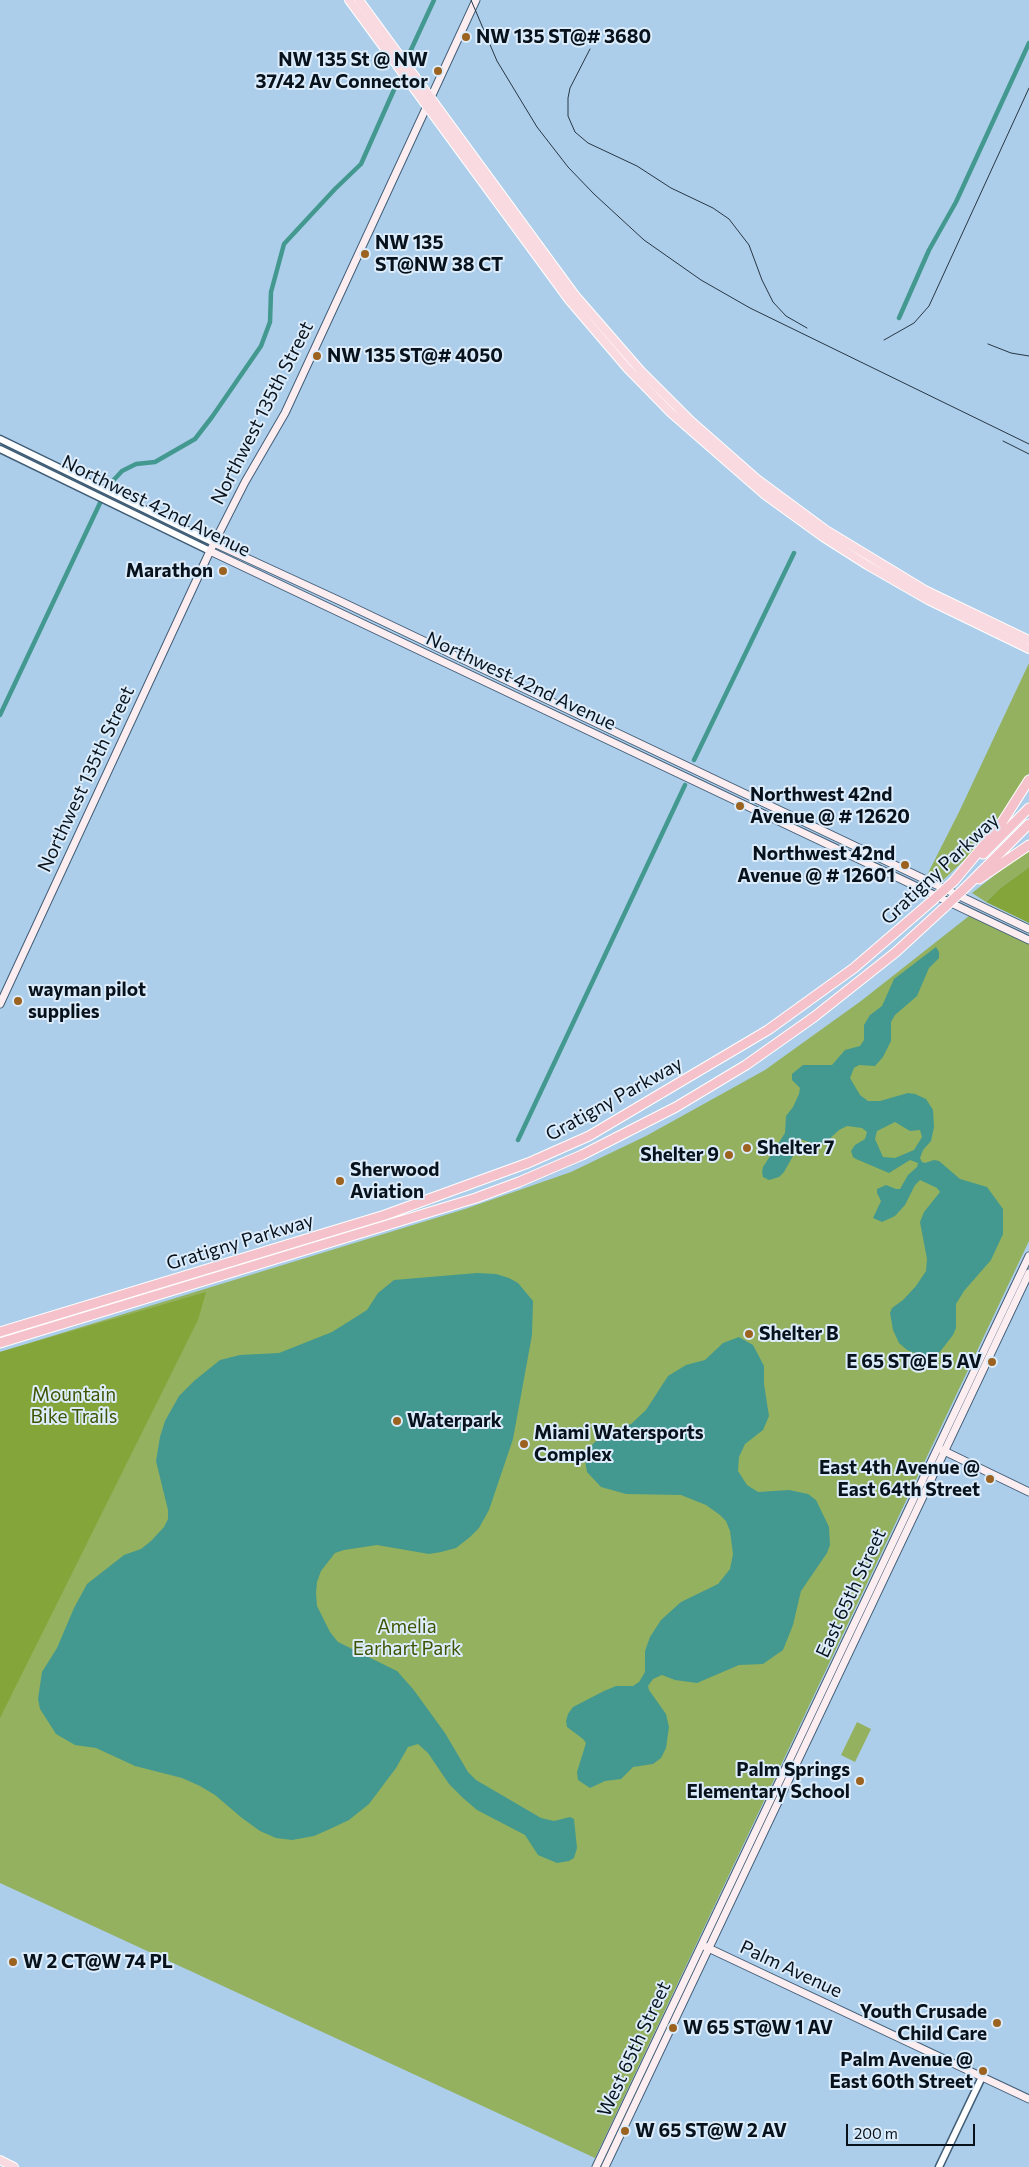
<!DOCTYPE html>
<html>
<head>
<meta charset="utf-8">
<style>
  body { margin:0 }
  #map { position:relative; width:1029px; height:2167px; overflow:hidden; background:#adceea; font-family:Commissioner,sans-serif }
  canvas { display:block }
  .scale { position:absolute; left:846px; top:2124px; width:129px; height:22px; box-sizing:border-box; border:2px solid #07121c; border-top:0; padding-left:6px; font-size:15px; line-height:18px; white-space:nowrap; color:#07121c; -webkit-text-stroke:4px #dcecfb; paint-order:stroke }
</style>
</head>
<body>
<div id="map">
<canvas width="1029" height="2167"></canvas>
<div class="scale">200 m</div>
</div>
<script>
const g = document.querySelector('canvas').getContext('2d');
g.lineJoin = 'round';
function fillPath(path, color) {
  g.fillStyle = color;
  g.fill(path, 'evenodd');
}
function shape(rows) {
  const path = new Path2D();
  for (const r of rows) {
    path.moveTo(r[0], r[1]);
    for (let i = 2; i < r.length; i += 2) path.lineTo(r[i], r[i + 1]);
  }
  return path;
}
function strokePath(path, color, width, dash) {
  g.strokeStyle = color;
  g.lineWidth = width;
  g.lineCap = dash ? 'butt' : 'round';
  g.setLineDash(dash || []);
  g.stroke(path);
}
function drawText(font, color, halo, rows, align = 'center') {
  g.font = font + ' Commissioner,sans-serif';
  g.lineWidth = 4;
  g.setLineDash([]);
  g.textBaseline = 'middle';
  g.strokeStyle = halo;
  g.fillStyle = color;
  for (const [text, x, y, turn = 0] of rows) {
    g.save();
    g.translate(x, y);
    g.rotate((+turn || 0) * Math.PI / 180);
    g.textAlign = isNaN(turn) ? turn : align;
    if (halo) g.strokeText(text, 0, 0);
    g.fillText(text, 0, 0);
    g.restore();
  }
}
fillPath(shape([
  [1029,663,1029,773,999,821,974,851,941,882,927,875,959,812],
  [1029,848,1029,867,999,889,986,902,972,893],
  [969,916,1029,944,1029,1241,595,2158,0,1883,0,1352,465,1209,571,1172,646,1136,765,1070,861,1001],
  [857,1722,871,1729,855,1762,841,1755]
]), '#94b15f');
fillPath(shape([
  [1029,867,1029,923,986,902,999,889],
  [206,1292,198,1320,0,1718,0,1352]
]), '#84a539');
fillPath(shape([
  [936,947,939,952,939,958,929,968,917,996,895,1015,891,1022,891,1041,883,1057,875,1066,859,1065,854,1068,850,1078,860,1095,868,1101,880,1101,908,1093,915,1094,926,1099,933,1110,934,1127,931,1141,923,1150,920,1158,922,1162,925,1163,934,1160,939,1161,960,1179,987,1187,1003,1209,1003,1234,991,1260,964,1291,956,1304,956,1328,953,1335,939,1353,924,1357,907,1350,899,1343,893,1330,890,1313,892,1308,903,1300,916,1286,926,1271,927,1259,920,1222,924,1212,940,1192,937,1188,920,1180,915,1185,905,1205,895,1216,882,1222,873,1218,881,1201,877,1193,877,1189,886,1185,896,1189,900,1189,908,1175,917,1167,918,1163,910,1160,889,1173,856,1159,853,1157,851,1151,855,1145,865,1139,867,1132,862,1128,847,1126,839,1130,826,1142,818,1145,797,1138,795,1140,793,1156,784,1172,779,1177,769,1180,763,1177,762,1172,763,1167,785,1133,786,1116,793,1107,799,1094,800,1088,792,1080,792,1074,803,1065,832,1065,845,1050,860,1046,864,1040,864,1025,870,1015,882,1006,894,979],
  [895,1122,910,1131,920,1130,922,1137,914,1150,895,1158,883,1157,875,1139,877,1131],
  [477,1273,496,1274,509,1278,518,1283,533,1301,532,1335,513,1439,489,1510,479,1528,470,1537,456,1548,441,1552,429,1554,377,1545,344,1550,335,1553,321,1571,317,1582,316,1593,317,1606,330,1632,338,1642,397,1671,413,1689,445,1733,468,1772,476,1780,541,1818,554,1821,570,1817,574,1819,577,1848,574,1858,569,1861,557,1863,538,1855,525,1835,477,1810,463,1798,449,1784,428,1753,418,1744,408,1747,396,1768,369,1804,349,1820,332,1828,314,1836,292,1840,276,1838,260,1831,242,1818,215,1795,200,1786,182,1778,135,1766,96,1748,75,1745,56,1734,40,1709,38,1699,42,1672,57,1648,74,1608,87,1584,124,1555,141,1549,151,1541,164,1527,168,1519,168,1510,156,1461,160,1437,165,1421,179,1396,194,1381,220,1360,240,1355,279,1353,332,1332,367,1310,378,1293,394,1280],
  [739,1337,753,1345,764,1366,764,1384,769,1416,763,1430,745,1444,739,1457,738,1471,747,1485,758,1492,789,1490,808,1494,816,1500,829,1527,830,1545,827,1553,801,1591,793,1625,783,1650,763,1664,739,1665,697,1683,675,1680,662,1675,653,1679,648,1686,649,1690,666,1714,669,1727,666,1748,661,1758,653,1764,633,1767,621,1779,605,1781,590,1788,578,1780,577,1772,586,1743,583,1739,567,1727,566,1721,568,1714,573,1707,604,1691,616,1686,633,1686,639,1682,645,1672,645,1651,650,1637,661,1620,681,1602,718,1584,730,1569,733,1554,730,1531,726,1521,720,1515,706,1505,681,1495,626,1494,601,1487,587,1472,585,1460,591,1446,599,1438,607,1432,631,1424,646,1410,668,1376,686,1365,705,1360,723,1343]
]), '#43998f');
strokePath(shape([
  [410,52,434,0],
  [899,318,929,250,956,202,1029,43],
  [110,484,122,471,136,464,155,462,195,439,212,417,261,346,270,322,271,292,284,244,335,189,361,164,397,83],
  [0,715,100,503],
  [694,760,794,553],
  [518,1140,685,785]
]), '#43998f', 4.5);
const tertiary = shape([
  [0,439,214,543],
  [0,449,210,551],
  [939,2167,982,2077]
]);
const secondary = shape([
  [214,543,340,601,1029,929],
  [210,551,1029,940],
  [0,1004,210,551,245,482,285,413,476,0],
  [942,1450,1029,1492],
  [704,1946,1029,2099],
  [596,2167,1029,1256],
  [605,2167,1029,1273]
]);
const primary = shape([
  [349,0,569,300,627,368,671,413,765,495,823,537,867,565,928,600,1029,649],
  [359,0,575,295,641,371,691,421,757,479,826,530,925,590,1029,640],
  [0,2160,14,2167]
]);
const motorway = shape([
  [983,854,1029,808],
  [979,879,1029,845],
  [954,881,999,827,1029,780],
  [966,887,1029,824],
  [0,1332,385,1215,528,1163,589,1136,768,1030,854,968,933,900],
  [0,1343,476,1198,519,1182,582,1155,676,1107,746,1065,814,1017,896,952,946,906]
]);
strokePath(tertiary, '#415e77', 9);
strokePath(secondary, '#415e77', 9);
strokePath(primary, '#fff', 10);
strokePath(motorway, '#fff', 11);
strokePath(tertiary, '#fff', 6);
strokePath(secondary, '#fcedf0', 7);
strokePath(primary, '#f9dae0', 8);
strokePath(motorway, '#f5c2cc', 9);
strokePath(shape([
  [471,0,497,61,537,127,568,167,594,194,644,240,701,280,750,308,1029,444],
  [590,49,570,88,568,98,568,116,575,132,588,143,637,166,671,188,713,208,729,219,749,245,762,280,773,302,786,316,807,328],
  [884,340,914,323,929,306,1029,88],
  [988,344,1011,353,1029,356],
  [1003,441,1029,454]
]), '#273644', 1);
const motorwayBridge = shape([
  [933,900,954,881],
  [946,906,966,887]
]);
strokePath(motorwayBridge, '#fff', 11, []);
strokePath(motorwayBridge, '#f5c2cc', 9);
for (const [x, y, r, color] of [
  [466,37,5,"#9b6220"],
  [438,71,5,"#9b6220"],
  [365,254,5,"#9b6220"],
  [317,356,5,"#9b6220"],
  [223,571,5,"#9b6220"],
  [740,806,5,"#9b6220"],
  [905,865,5,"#9b6220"],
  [18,1001,5,"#9b6220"],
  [747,1148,5,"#9b6220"],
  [729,1155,5,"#9b6220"],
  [340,1181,5,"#9b6220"],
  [749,1334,5,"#9b6220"],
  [992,1362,5,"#9b6220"],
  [397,1421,5,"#9b6220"],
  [524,1444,5,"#9b6220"],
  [990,1479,5,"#9b6220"],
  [860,1781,5,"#9b6220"],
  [13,1962,5,"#9b6220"],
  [997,2023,5,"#9b6220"],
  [673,2028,5,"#9b6220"],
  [983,2071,5,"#9b6220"],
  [625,2131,5,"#9b6220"]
]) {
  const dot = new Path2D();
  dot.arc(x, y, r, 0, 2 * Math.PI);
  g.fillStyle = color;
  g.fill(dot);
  strokePath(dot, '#dcecfb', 2);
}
drawText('bold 19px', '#07121c', '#dcecfb', [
  ["NW 135 ST@# 3680",476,37],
  ["NW 135 St @ NW",428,60,"right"],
  ["37/42 Av Connector",428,82,"right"],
  ["NW 135",375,243],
  ["ST@NW 38 CT",375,265],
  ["NW 135 ST@# 4050",327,356],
  ["Marathon",213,571,"right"],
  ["Northwest 42nd",750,795],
  ["Avenue @ # 12620",750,817],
  ["Northwest 42nd",895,854,"right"],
  ["Avenue @ # 12601",895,876,"right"],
  ["wayman pilot",28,990],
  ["supplies",28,1012],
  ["Shelter 7",757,1148],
  ["Shelter 9",719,1155,"right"],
  ["Sherwood",350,1170],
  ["Aviation",350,1192],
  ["Shelter B",759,1334],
  ["E 65 ST@E 5 AV",982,1362,"right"],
  ["Waterpark",407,1421],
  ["Miami Watersports",534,1433],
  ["Complex",534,1455],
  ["East 4th Avenue @",980,1468,"right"],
  ["East 64th Street",980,1490,"right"],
  ["Palm Springs",850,1770,"right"],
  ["Elementary School",850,1792,"right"],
  ["W 2 CT@W 74 PL",23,1962],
  ["Youth Crusade",987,2012,"right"],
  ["Child Care",987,2034,"right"],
  ["W 65 ST@W 1 AV",683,2028],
  ["Palm Avenue @",973,2060,"right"],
  ["East 60th Street",973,2082,"right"],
  ["W 65 ST@W 2 AV",635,2131]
], 'left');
drawText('19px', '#07121c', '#dcecfb', [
  ["Northwest 135th Street",262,413,-63],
  ["Northwest 42nd Avenue",156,506,26],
  ["Northwest 42nd Avenue",521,681,25],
  ["Northwest 135th Street",86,779,-65],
  ["Gratigny Parkway",940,869,-43],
  ["Gratigny Parkway",614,1099,-29],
  ["Gratigny Parkway",240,1242,-17],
  ["East 65th Street",851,1593,-65],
  ["Palm Avenue",791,1969,25],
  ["West 65th Street",634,2049,-65]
]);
drawText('19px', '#3f5402', '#dcecfb', [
  ["Mountain",74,1395],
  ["Bike Trails",74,1417],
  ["Amelia",407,1627],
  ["Earhart Park",407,1649]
]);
</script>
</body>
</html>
